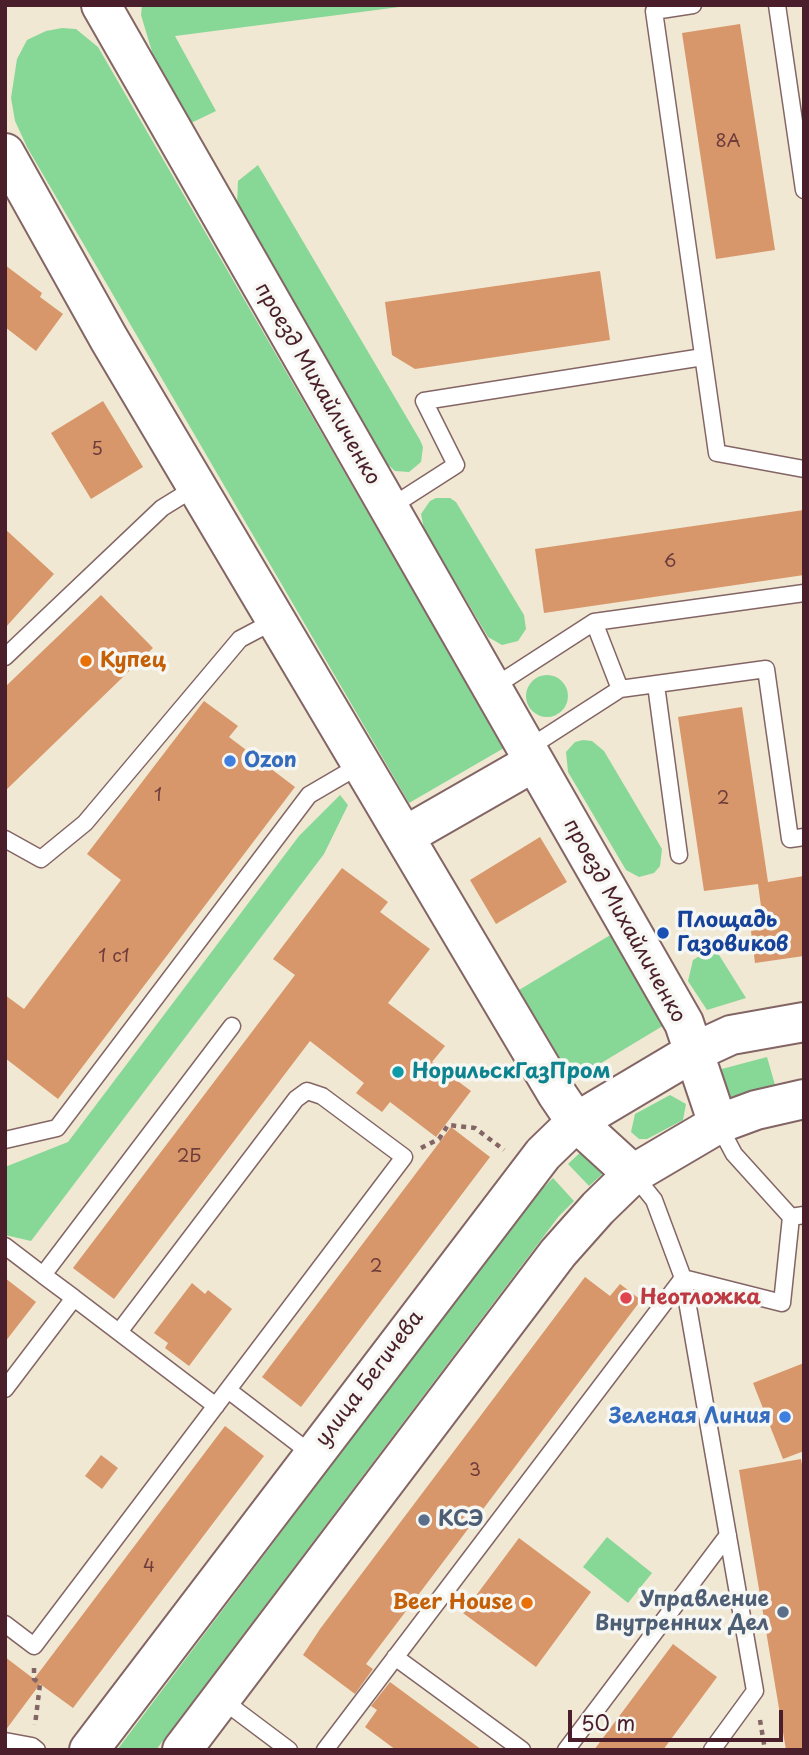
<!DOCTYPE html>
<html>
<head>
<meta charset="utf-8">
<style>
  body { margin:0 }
  #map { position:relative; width:809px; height:1755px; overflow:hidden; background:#f0e8d2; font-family:"Playpen Sans",sans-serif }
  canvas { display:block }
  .frame { position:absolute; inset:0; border:7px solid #4a1f2b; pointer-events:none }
  .scale { position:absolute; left:568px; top:1710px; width:215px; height:32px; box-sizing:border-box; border:4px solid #4a1f2b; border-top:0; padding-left:9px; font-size:21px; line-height:24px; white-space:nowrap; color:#4a1f2b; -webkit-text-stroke:5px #f6f6f2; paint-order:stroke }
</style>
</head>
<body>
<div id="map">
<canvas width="809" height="1755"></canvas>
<div class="frame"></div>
<div class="scale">50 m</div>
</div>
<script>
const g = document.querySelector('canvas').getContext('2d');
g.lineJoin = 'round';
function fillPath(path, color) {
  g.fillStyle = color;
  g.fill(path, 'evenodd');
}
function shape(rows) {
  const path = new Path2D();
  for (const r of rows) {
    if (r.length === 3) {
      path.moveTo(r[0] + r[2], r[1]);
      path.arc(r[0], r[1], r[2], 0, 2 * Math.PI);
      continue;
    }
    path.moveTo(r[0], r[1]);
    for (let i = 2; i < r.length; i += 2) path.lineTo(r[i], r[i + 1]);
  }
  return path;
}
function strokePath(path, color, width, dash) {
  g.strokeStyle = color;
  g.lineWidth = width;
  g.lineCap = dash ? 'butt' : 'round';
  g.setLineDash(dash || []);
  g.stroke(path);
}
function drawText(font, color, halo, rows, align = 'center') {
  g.font = font + ' "Playpen Sans",sans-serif';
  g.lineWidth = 7;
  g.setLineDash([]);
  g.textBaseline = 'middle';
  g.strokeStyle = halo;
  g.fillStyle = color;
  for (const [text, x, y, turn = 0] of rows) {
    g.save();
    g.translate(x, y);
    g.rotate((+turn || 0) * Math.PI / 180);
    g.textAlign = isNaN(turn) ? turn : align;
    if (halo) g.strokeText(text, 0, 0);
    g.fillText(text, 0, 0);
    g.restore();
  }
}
fillPath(shape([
  [142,5,415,5,175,36,216,111,191,123,153,55,141,15],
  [62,28,76,29,98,47,504,748,409,803,27,147,15,121,11,98,17,59,27,40,46,31],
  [258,165,420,440,423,447,421,462,409,472,395,471,384,461,237,205,238,181],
  [436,498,450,498,456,502,524,615,526,629,518,641,502,645,488,637,424,529,421,514,430,501],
  [547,696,21],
  [583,740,592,741,604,751,662,849,660,866,654,873,639,877,626,870,568,772,566,752,575,742],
  [340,795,348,805,324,854,31,1241,5,1235,5,1167,68,1142,299,836],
  [612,934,666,1024,573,1080,519,990],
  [714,947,746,998,707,1010,688,981,693,960],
  [767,1057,775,1085,729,1099,718,1070],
  [670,1095,686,1104,683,1120,647,1139,639,1139,631,1132,635,1114],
  [586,1147,607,1170,589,1186,568,1164],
  [553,1178,574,1201,559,1216,156,1750,117,1750,534,1197],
  [607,1537,652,1573,628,1603,583,1567]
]), '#87d797');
fillPath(shape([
  [740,24,775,250,716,259,682,33],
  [5,265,42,293,40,297,63,314,36,351,5,327],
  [600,271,610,340,415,369,392,355,385,302],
  [103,401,143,467,91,499,51,433],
  [804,510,804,575,544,613,535,549],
  [5,529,54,574,5,628],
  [101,595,153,648,5,791,5,687],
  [204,701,238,726,229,737,295,787,58,1099,5,1058,5,995,24,1009,121,880,87,854],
  [742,707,768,882,804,876,804,956,755,963,751,931,764,929,758,884,704,891,678,717],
  [540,837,567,882,496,924,470,880],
  [342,868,388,902,380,912,430,949,388,1003,445,1046,432,1062,471,1091,436,1137,390,1102,382,1112,356,1093,364,1083,310,1041,114,1299,73,1268,295,975,273,959],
  [451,1127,490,1157,301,1407,262,1377],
  [585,1277,610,1296,620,1284,641,1300,366,1664,373,1669,355,1694,303,1655,320,1629],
  [5,1278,36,1302,5,1342],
  [192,1283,205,1294,208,1290,232,1309,189,1366,165,1348,168,1343,154,1333],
  [804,1363,804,1451,783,1459,753,1383],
  [225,1426,264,1456,73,1708,40,1684,5,1731,5,1657,34,1679],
  [101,1455,118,1468,102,1489,85,1476],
  [801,1459,804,1475,804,1750,786,1750,739,1470],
  [519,1538,591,1592,536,1667,463,1613],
  [673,1644,717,1677,663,1750,594,1750],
  [390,1682,482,1750,396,1750,365,1727,377,1710,371,1706]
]), '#d8966b');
const service = shape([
  [693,5,654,11,717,453,804,469],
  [777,5,804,190],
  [389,508,456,465,424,401,703,357],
  [594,622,620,689],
  [5,657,162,508,196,487],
  [656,685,679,855],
  [492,688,594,622,804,593],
  [527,749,620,689,766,669,790,839,804,837],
  [5,839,41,859,85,823,240,639,276,620],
  [718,1124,734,1154,791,1217,804,1215],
  [5,1140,57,1128,309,795,362,764],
  [633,1174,654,1200,683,1278,755,1691,712,1750],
  [5,1246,43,1275],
  [683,1278,782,1303,791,1217],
  [74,1298,216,1406],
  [5,1389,74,1298,43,1275,232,1026],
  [228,1390,313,1455],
  [5,1624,34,1646,404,1157,322,1096,307,1091,296,1099,119,1332],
  [395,1657,522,1750],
  [221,1699,289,1750],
  [5,1741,32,1746,37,1750],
  [325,1750,683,1278],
  [566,1750,728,1535]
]);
const tertiary = shape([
  [101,5,684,1023,718,1124],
  [5,153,109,339,557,1094,576,1122,633,1174],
  [405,836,534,762],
  [89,1750,543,1154,576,1122,692,1053,731,1035,804,1022],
  [182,1750,558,1253,598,1208,633,1174,718,1124,756,1110,804,1099]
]);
strokePath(service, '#846565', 19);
strokePath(tertiary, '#846565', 42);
strokePath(shape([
  [421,1148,439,1139,448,1125,475,1128,504,1150],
  [34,1668,34,1679,40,1684,35,1725],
  [760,1720,765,1750]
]), '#846565', 4.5, [5, 5]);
strokePath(service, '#fff', 16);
strokePath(tertiary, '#fff', 38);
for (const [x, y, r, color] of [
  [86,661,7,"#e8710a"],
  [230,761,7,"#3f7fe0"],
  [663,933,7,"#1a4fb4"],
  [398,1072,7,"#0f9aa8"],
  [626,1298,7,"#e0444e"],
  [785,1417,7,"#3f7fe0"],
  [424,1520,7,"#5c6f8a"],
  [527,1603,7,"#e8710a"],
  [783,1612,7,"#5c6f8a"]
]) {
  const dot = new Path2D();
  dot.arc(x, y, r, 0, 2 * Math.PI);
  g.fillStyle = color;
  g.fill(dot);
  strokePath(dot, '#f6f6f2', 2.5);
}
drawText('18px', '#6e3d3b', null, [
  ["8А",728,142],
  ["5",97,450],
  ["6",670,562],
  ["1",158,796],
  ["2",723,799],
  ["1 с1",114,957],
  ["2Б",189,1157],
  ["2",376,1267],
  ["3",475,1471],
  ["4",149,1567]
]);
drawText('21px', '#4a1f2b', '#f6f6f2', [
  ["проезд Михайличенко",317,384,60],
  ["проезд Михайличенко",624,921,61],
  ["улица Бегичева",370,1379,-53]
]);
drawText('bold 21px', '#c56008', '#f6f6f2', [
  ["Купец",100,661],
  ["Beer House",513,1603,"right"]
], 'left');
drawText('bold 21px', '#366cbe', '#f6f6f2', [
  ["Ozon",244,761],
  ["Зеленая Линия",771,1417,"right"]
], 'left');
drawText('bold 21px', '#164399', '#f6f6f2', [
  ["Площадь",677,921],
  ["Газовиков",677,945]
], 'left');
drawText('bold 21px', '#0d838f', '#f6f6f2', [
  ["НорильскГазПром",412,1072]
], 'left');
drawText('bold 21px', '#be3a42', '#f6f6f2', [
  ["Неотложка",640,1298]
], 'left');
drawText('bold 21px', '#4e5e75', '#f6f6f2', [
  ["КСЭ",438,1520],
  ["Управление",769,1600,"right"],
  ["Внутренних Дел",769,1624,"right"]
], 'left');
</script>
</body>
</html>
